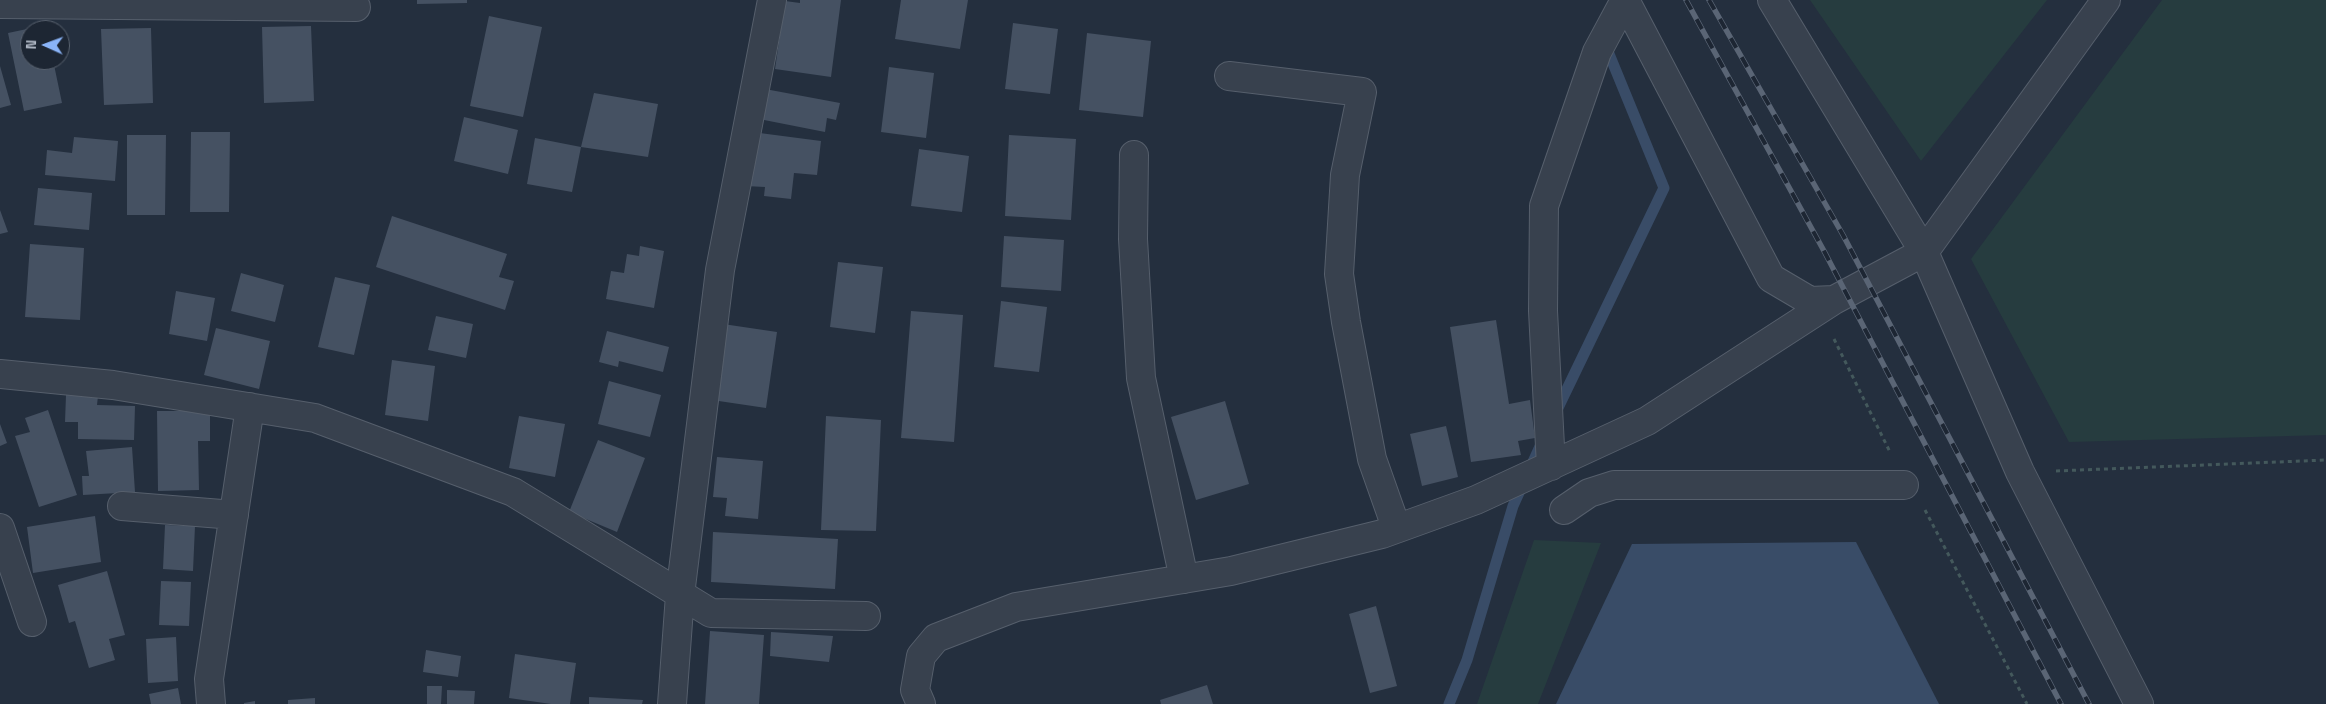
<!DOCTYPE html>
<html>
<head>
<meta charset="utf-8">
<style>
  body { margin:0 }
  #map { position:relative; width:2326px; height:704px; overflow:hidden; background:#242f3e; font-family:"Space Grotesk",sans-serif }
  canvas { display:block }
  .north { position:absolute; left:20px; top:20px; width:50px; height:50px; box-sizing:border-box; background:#1d2633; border:1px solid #59626f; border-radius:50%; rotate:272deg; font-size:14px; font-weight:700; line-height:20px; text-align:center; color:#b4bcc9 }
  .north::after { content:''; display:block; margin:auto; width:18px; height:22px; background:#8ab4f8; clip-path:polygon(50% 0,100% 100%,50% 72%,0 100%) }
</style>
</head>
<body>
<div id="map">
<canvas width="2326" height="704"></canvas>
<div class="north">N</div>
</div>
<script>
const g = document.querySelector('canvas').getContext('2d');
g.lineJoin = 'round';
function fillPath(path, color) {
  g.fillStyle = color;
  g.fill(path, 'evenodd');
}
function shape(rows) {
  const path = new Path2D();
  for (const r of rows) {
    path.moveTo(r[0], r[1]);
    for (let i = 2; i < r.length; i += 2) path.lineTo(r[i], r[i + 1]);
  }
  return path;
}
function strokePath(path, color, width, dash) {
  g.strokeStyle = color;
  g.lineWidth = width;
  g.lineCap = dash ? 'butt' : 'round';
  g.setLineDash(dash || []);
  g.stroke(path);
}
fillPath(shape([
  [1810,0,2047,0,1921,161],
  [2162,0,2326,0,2326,435,2069,442,1971,259],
  [1534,540,1601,543,1538,704,1477,704]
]), '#263c3f');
fillPath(shape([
  [1856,542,1939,704,1556,704,1632,544]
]), '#394c67');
strokePath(shape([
  [1555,414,1664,188,1605,44],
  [1449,704,1467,660,1513,506,1542,442]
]), '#394c67', 11);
fillPath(shape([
  [417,0,467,0,467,3,417,4],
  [800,0,841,0,831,77,775,69,785,1,800,3],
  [901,0,968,0,960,49,895,39],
  [489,16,542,27,523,117,470,106],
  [1013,23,1058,29,1050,94,1005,89],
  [46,25,47,30,30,30,30,60,53,60,62,103,24,111,8,33],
  [311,26,314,101,264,103,262,27],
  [151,28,153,103,104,105,101,29],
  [1087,33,1151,41,1143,117,1079,110],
  [0,66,11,105,0,108],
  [889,67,934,73,926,138,881,132],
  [765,89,840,103,836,120,827,118,825,132,759,119],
  [594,93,658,104,648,157,581,147],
  [464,117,518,130,508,174,454,161],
  [191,132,230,132,229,212,190,212],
  [752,132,821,141,817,175,794,173,791,199,764,196,765,187,745,186],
  [127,135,166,135,165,215,127,215],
  [1009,135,1076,139,1071,220,1005,216],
  [74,137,118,141,115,181,45,175,47,150,72,153],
  [535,138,581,147,572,192,527,184],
  [919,149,969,156,962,212,911,206],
  [38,188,92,193,89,230,34,225],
  [0,210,8,232,0,234],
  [392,216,507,254,499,277,514,281,505,310,376,267],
  [1004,236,1064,240,1061,291,1001,287],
  [30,244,84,248,80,320,25,317],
  [640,246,664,251,654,308,606,299,611,271,624,273,627,254,639,256],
  [838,262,883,267,875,333,830,327],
  [241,273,284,285,275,322,231,311],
  [335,277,370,285,354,355,318,347],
  [176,291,215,298,207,341,169,334],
  [1001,301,1047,307,1039,372,994,367],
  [911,311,963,315,954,442,901,438],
  [436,316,473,324,466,358,428,350],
  [1496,320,1509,404,1530,400,1535,438,1518,441,1521,455,1471,462,1450,327],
  [723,324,777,332,766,408,712,400],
  [216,328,270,341,259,389,204,375],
  [607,331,669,347,663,372,619,361,618,367,599,362],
  [392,360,435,366,428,421,385,415],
  [609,381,661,395,650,437,598,424],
  [66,395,98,396,97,405,135,406,134,440,78,439,78,422,65,422],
  [1225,401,1249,484,1196,500,1171,417],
  [48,410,77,495,39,507,15,436,30,432,25,418],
  [157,411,210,411,210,441,198,441,199,490,158,491],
  [519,416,565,424,555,477,509,468],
  [826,416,881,420,876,531,821,530],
  [0,424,7,443,0,446],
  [1446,426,1458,477,1422,486,1410,434],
  [598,440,645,458,617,532,569,512],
  [132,447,135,492,83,495,82,476,89,476,86,451],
  [717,457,763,461,758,519,725,516,727,498,713,497],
  [95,516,101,562,33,573,27,527],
  [165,525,195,526,193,571,163,569],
  [713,532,838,539,835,589,711,582],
  [107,571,125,635,109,639,115,660,89,668,75,621,69,623,58,585],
  [161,581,191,582,189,626,159,625],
  [1376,606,1397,686,1370,693,1349,614],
  [710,631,764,635,759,704,705,704],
  [771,632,833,636,829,662,770,656],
  [176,637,178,681,148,683,146,639],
  [426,650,461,656,458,677,423,672],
  [515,654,576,663,570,704,551,704,509,698],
  [1207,685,1213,704,1161,704,1160,700],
  [427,686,442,686,441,704,427,704],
  [178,688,181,704,151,704,149,694],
  [447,690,475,691,474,704,447,704],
  [589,697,643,700,642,704,589,704],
  [315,698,315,704,288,704,288,700],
  [255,701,255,704,244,704,244,703]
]), '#455162');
const minor = shape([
  [1625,0,1771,278,1810,301,1834,300,1924,252,2106,0],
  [1772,0,1924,252,2020,472,2139,704],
  [0,4,356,7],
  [1229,76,1362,92,1345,175,1339,274,1346,322,1372,459,1396,527],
  [1134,155,1133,239,1141,378,1184,579],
  [0,374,113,385,315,418,513,492,711,613,866,616],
  [1551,466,1543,311,1544,206,1597,52,1625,0],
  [122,506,234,515],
  [1564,510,1589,493,1614,485,1904,485],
  [0,528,32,622],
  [211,704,209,679,250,407],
  [672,704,680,595,720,270,772,0],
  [921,704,915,690,921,656,936,638,1016,607,1231,571,1382,534,1476,500,1647,421,1834,300]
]);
strokePath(minor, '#565f6c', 30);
strokePath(shape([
  [1834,339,1890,452],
  [2056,471,2326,460],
  [1925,510,2027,704]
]), '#44595c', 3, [4, 4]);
strokePath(minor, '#38414e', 28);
const rail = shape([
  [1686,0,1824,251,2061,704],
  [1709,0,1843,235,2089,704]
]);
strokePath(rail, '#5a6575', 5.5);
strokePath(rail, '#1d2633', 4, [11]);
</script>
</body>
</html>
